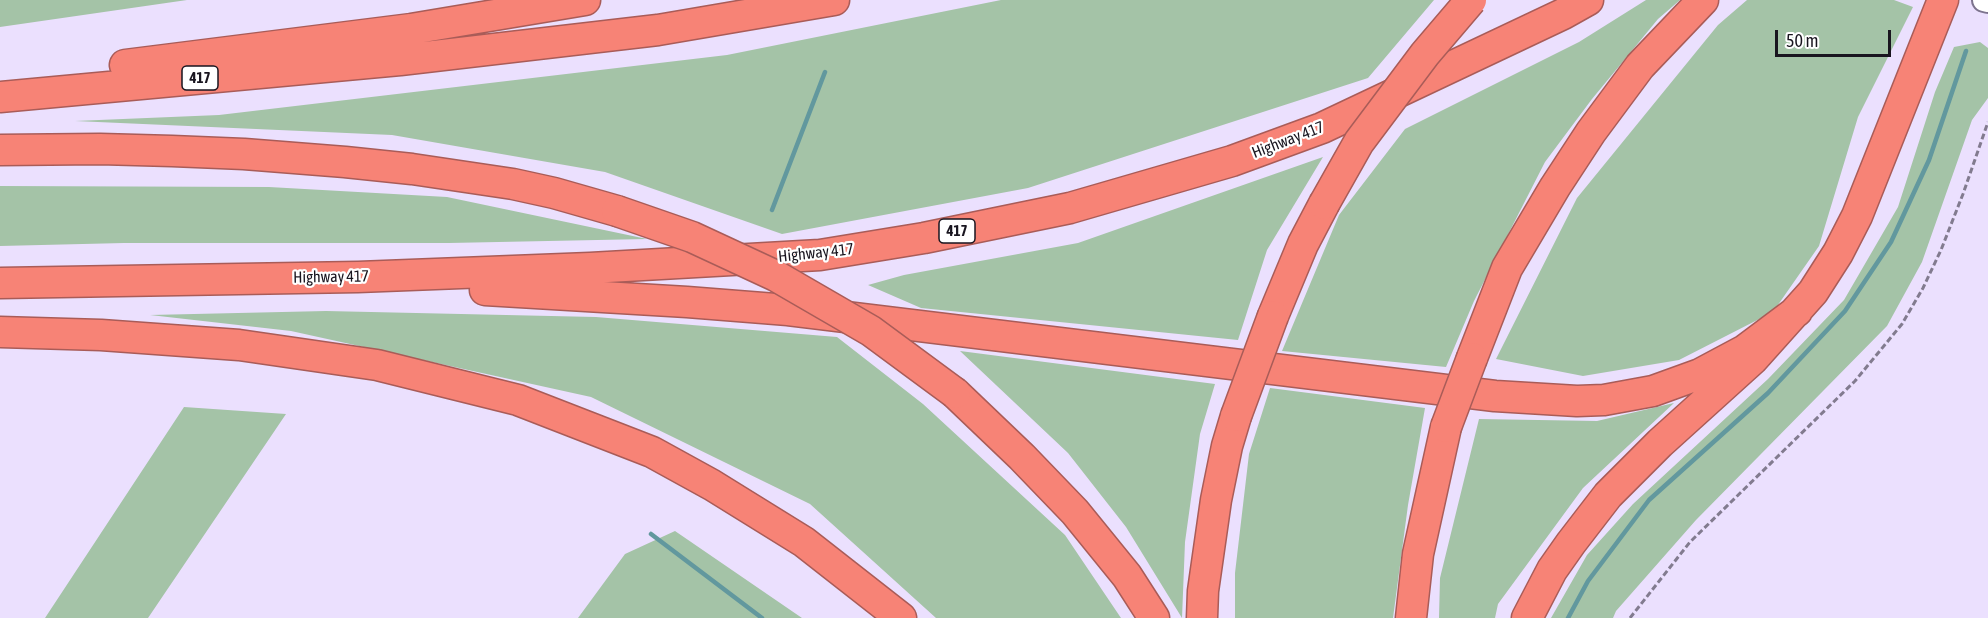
<!DOCTYPE html>
<html>
<head>
<meta charset="utf-8">
<style>
  body { margin:0 }
  #map { position:relative; width:1988px; height:618px; overflow:hidden; background:#ebe0fe; font-family:"Asap Condensed",sans-serif }
  canvas { display:block }
  .scale { position:absolute; left:1775px; top:30px; width:116px; height:27px; box-sizing:border-box; border:3px solid #19151f; border-top:0; padding-left:8px; font-size:18px; line-height:21px; white-space:nowrap; color:#19151f; -webkit-text-stroke:4px #fff; paint-order:stroke }
</style>
</head>
<body>
<div id="map">
<canvas width="1988" height="618"></canvas>
<div class="scale">50 m</div>
</div>
<script>
const g = document.querySelector('canvas').getContext('2d');
g.lineJoin = 'round';
function fillPath(path, color) {
  g.fillStyle = color;
  g.fill(path, 'evenodd');
}
function shape(rows) {
  const path = new Path2D();
  for (const r of rows) {
    path.moveTo(r[0], r[1]);
    for (let i = 2; i < r.length; i += 2) path.lineTo(r[i], r[i + 1]);
  }
  return path;
}
function strokePath(path, color, width, dash) {
  g.strokeStyle = color;
  g.lineWidth = width;
  g.lineCap = dash ? 'butt' : 'round';
  g.setLineDash(dash || []);
  g.stroke(path);
}
function drawText(font, color, halo, rows, align = 'center') {
  g.font = font + ' "Asap Condensed",sans-serif';
  g.lineWidth = 4.5;
  g.setLineDash([]);
  g.textBaseline = 'middle';
  g.strokeStyle = halo;
  g.fillStyle = color;
  for (const [text, x, y, turn = 0] of rows) {
    g.save();
    g.translate(x, y);
    g.rotate((+turn || 0) * Math.PI / 180);
    g.textAlign = isNaN(turn) ? turn : align;
    if (halo) g.strokeText(text, 0, 0);
    g.fillText(text, 0, 0);
    g.restore();
  }
}
fillPath(shape([
  [0,0,187,0,0,27],
  [1001,0,1434,0,1368,78,1028,188,782,234,605,172,392,135,75,121,219,115,727,55],
  [1646,0,1680,0,1658,19,1592,99,1545,162,1474,301,1446,367,1282,351,1339,215,1405,129,1579,42],
  [1747,0,1894,0,1913,7,1858,117,1819,246,1773,312,1679,360,1583,376,1496,359,1577,198,1718,25],
  [1980,42,1988,48,1988,98,1972,120,1922,262,1887,326,1696,520,1616,611,1613,618,1551,618,1587,555,1633,504,1768,379,1844,300,1898,207,1935,92,1954,47],
  [1323,157,1267,250,1238,340,921,308,868,285,904,275,1078,243],
  [0,186,269,187,447,197,647,239,449,243,124,243,0,246],
  [326,311,596,317,837,337,923,404,1065,535,1121,618,936,618,810,504,591,397,291,331,150,315],
  [960,351,1215,384,1200,434,1185,542,1182,618,1126,527,1068,453],
  [1270,388,1425,408,1408,505,1393,618,1235,618,1235,573,1249,454],
  [1674,403,1583,488,1498,604,1495,618,1439,618,1440,578,1479,419,1597,421],
  [184,407,286,414,148,618,45,618],
  [675,531,802,618,578,618,625,554]
]), '#a4c3a7');
strokePath(shape([
  [772,210,825,72],
  [651,534,762,618],
  [1568,618,1588,581,1649,500,1768,393,1845,311,1891,242,1929,160,1966,51]
]), '#62989e', 4.5);
const secondary = shape([
  [1984,0,1988,1]
]);
const highway = shape([
  [125,65,411,29,585,0],
  [0,97,400,60,658,30,834,0],
  [0,150,100,149,172,151,244,154,345,162,412,169,513,184,554,193,617,211],
  [0,283,358,277,590,268,820,255,924,238,1070,208,1232,161,1322,128,1563,14,1588,0],
  [485,290,687,302,788,310,1495,396,1577,401,1604,400,1653,391,1700,374,1745,350,1797,311],
  [1273,316,1303,244,1324,204],
  [0,332,101,335,239,345,377,365,518,400,652,452,712,485,804,542,901,618],
  [1472,358,1507,268,1555,187,1591,132,1640,66,1703,0],
  [955,393,1022,457,1075,512,1127,576,1154,618],
  [1202,618,1203,591,1216,500,1227,446,1236,416],
  [1411,618,1418,554,1446,427],
  [1527,618,1552,570,1571,543,1608,495,1660,443,1753,359,1813,292,1838,253,1857,216,1943,0]
]);
strokePath(secondary, '#7d748e', 26);
strokePath(highway, '#a95c58', 33);
strokePath(shape([
  [1630,618,1690,542,1855,381,1902,324,1923,288,1941,250,1963,194,1988,122]
]), '#827b8f', 3, [6, 3]);
strokePath(secondary, '#fff', 22);
strokePath(highway, '#f78376', 30);
const highwayBridge = shape([
  [1324,204,1359,142,1425,54,1471,0],
  [617,211,692,237,776,276,871,331,955,393],
  [1236,416,1273,316],
  [1446,427,1472,358]
]);
strokePath(highwayBridge, '#a95c58', 33, []);
strokePath(highwayBridge, '#f78376', 30);
for (const [x, y, w] of [
  [200,78,36],
  [957,231,36]
]) {
  const box = new Path2D();
  box.roundRect(x - w / 2, y - 12, w, 24, 4.5);
  g.fillStyle = '#fff';
  g.fill(box);
  strokePath(box, '#19151f', 1.5);
}
drawText('bold 15px', '#19151f', null, [
  ["417",200,78],
  ["417",957,231]
]);
drawText('16px', '#19151f', '#fff', [
  ["Highway 417",1288,140,-21],
  ["Highway 417",816,253,-6],
  ["Highway 417",331,277,-1]
]);
</script>
</body>
</html>
